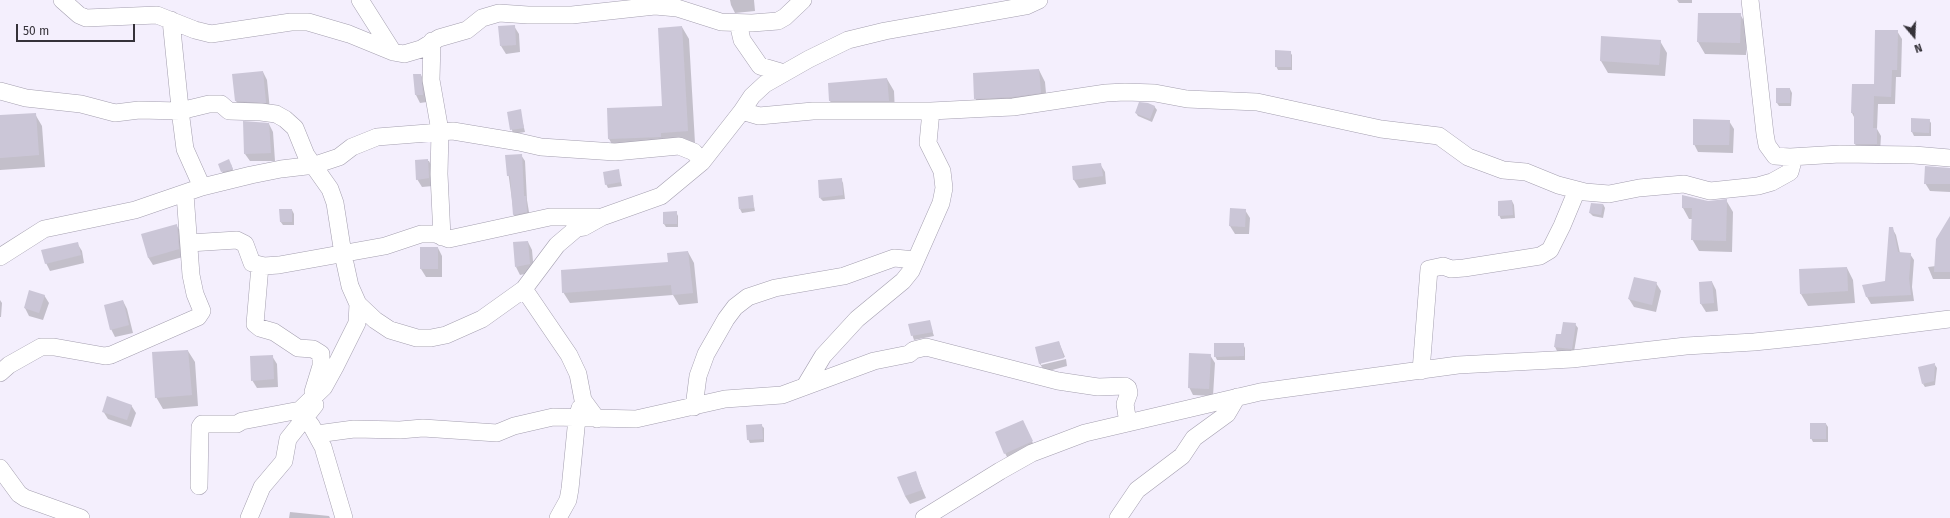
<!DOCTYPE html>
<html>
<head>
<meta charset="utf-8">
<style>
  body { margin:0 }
  #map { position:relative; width:1950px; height:518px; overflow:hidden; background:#f4effd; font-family:"Fira Sans",sans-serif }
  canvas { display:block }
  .north { position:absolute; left:1894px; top:16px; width:40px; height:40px; -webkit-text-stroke:3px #f4effd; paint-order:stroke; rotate:161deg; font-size:11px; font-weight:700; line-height:16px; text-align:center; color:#353239 }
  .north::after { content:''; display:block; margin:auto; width:14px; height:18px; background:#353239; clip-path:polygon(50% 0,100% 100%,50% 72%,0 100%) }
  .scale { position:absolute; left:16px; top:24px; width:119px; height:18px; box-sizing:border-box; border:2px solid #353239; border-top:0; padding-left:5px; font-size:12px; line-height:14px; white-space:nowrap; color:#353239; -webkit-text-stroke:3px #f4effd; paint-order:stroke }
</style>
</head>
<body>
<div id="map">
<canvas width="1950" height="518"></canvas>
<div class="north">N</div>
<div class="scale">50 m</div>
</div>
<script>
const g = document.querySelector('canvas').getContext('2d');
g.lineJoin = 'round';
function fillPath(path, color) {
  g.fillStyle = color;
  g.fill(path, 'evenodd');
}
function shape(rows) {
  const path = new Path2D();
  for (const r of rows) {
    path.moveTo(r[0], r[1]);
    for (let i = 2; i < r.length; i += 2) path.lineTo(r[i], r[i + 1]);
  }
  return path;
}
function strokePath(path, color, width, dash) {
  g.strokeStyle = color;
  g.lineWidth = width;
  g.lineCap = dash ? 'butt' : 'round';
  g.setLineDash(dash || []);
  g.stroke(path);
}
fillPath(shape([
  [730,0,754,0,755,11,735,13,731,5],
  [1677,0,1692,0,1692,3,1679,3],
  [1740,14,1747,26,1746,55,1705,54,1698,42],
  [514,26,519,34,520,52,506,54,501,46],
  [682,27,689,39,695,143,616,151,609,139,608,109,663,107],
  [1897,31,1902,39,1901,77,1896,77,1895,104,1878,104,1877,129,1881,136,1880,152,1859,151,1855,144,1855,119,1852,113,1852,85,1875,85],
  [1660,41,1667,53,1665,76,1608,73,1601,61],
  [1290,52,1292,55,1292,70,1278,70,1276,66],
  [1039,70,1045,82,1047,104,982,110,975,98],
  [263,72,267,80,270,110,241,109,236,101],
  [421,75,425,83,427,102,420,103,416,95],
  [887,79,894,91,895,113,837,113,830,101],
  [1790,89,1792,93,1791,106,1779,106,1777,103],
  [1154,106,1157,110,1152,122,1138,116,1136,113],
  [520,111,525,132,513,134,508,113],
  [35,114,42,126,45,167,0,170,0,116],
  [1929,120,1931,123,1931,136,1914,136,1912,132],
  [1729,121,1734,129,1733,153,1698,152,1694,144],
  [269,124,273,132,275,161,250,161,245,154],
  [521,155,525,161,527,200,530,218,518,221,514,215,506,156],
  [416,161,429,161,433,169,433,186,422,187,417,179],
  [231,164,234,173,224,175,222,172],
  [1100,164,1105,172,1106,184,1079,188,1074,180,1073,167],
  [1950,169,1950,192,1930,191,1925,183],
  [618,170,622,186,608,188,606,184],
  [841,179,843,183,845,199,823,201,820,198],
  [752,196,755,211,742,213,740,209],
  [1726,200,1733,212,1732,252,1699,251,1692,239,1693,219,1689,219,1683,208,1708,202],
  [1512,201,1514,205,1515,218,1501,219,1499,215],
  [1603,204,1605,208,1603,218,1593,216,1590,213],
  [292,210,294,214,294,225,283,225,280,221],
  [1245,210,1250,218,1249,234,1235,234,1230,226],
  [676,212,678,216,678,227,666,227,664,224],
  [1950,218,1950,279,1933,279,1928,267,1936,266],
  [177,226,181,233,183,257,153,265,148,257],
  [1892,228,1896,235,1900,253,1910,254,1914,260,1912,287,1914,301,1871,304,1867,297,1886,281],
  [528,242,532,250,534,272,520,275,516,267],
  [77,243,82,251,84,263,50,271,46,263],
  [438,248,442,256,442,277,426,277,421,269],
  [688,252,694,263,698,303,679,305,673,295,570,303,563,292,669,263],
  [1847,268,1853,280,1855,303,1808,306,1801,294],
  [1712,282,1716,290,1718,311,1706,312,1701,304],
  [1656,283,1661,291,1656,312,1634,307,1629,299],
  [44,295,49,303,43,320,29,316,25,308],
  [0,300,2,303,1,317,0,317],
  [123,301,127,309,133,333,115,337,111,329],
  [929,321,934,336,914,340,909,325],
  [1575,324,1578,328,1574,352,1557,351,1555,347,1557,335,1562,335],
  [1059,342,1065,357,1041,363,1041,365,1066,359,1067,366,1045,372,1040,364,1036,348],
  [1243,344,1245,348,1245,360,1217,360,1215,356],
  [188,351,195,362,198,406,163,409,156,397],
  [1210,355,1215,363,1213,396,1193,395,1189,387],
  [272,356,277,364,278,387,257,388,252,380],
  [1935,365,1937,368,1935,385,1925,387,1923,384],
  [131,405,136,413,131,427,108,419,103,411],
  [1023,421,1036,450,1009,461,1005,453],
  [1826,424,1828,427,1828,442,1813,442,1811,438],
  [761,425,764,428,764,442,750,443,748,439],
  [915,472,926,498,910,504,905,496],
  [290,512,329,516,330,518,289,518]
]), '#0003');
fillPath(shape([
  [1698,13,1741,13,1740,43,1697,42],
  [515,25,516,45,500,46,498,26],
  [682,26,688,131,661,133,661,137,608,139,607,108,662,106,658,28],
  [1875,30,1898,30,1897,70,1892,70,1891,97,1874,96,1873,128,1877,128,1877,144,1854,144,1854,113,1851,113,1852,84,1874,84],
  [1601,36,1661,40,1659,65,1600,61],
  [1275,50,1291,51,1291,67,1275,67],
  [1039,69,1041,93,1012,97,974,99,973,73],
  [263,71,266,103,235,101,232,74],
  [413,74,421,74,423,95,415,95],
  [887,78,889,101,829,101,828,83],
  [1776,88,1790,88,1790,103,1776,103],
  [1139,102,1148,103,1155,106,1150,119,1135,113],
  [521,109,524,128,510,130,507,112],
  [36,113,39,155,0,158,0,115],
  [1911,118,1930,119,1929,133,1911,132],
  [1693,119,1730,120,1729,145,1693,145],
  [243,121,269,123,271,153,244,154],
  [522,154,524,196,526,196,527,212,513,215,510,176,507,176,505,155],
  [229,159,233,169,221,172,218,164],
  [428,159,429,178,416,180,415,160],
  [1101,163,1103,176,1073,180,1072,166],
  [1925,166,1950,168,1950,184,1924,184],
  [619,169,621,182,605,185,603,172],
  [842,178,843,195,819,198,818,180],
  [753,195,754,208,739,209,738,197],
  [1682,195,1708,201,1727,199,1726,241,1691,240,1692,208,1682,208],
  [1512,200,1513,215,1498,216,1498,201],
  [1591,203,1603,204,1601,215,1589,213],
  [1230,208,1246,209,1245,227,1229,226],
  [279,209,292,209,292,222,280,222],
  [677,211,677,224,663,224,663,212],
  [1950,216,1950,272,1934,272,1936,239],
  [177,224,179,249,148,258,141,234],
  [1889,227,1893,227,1898,252,1911,253,1909,279,1911,295,1866,297,1862,285,1885,281],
  [528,241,530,264,515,267,513,242],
  [78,242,81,255,45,264,41,250],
  [420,247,438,247,438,269,420,269],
  [688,251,693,293,672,295,671,285,562,293,561,270,668,262,667,253],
  [1847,267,1848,291,1800,294,1799,269],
  [1634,277,1657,282,1652,305,1628,299],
  [1712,281,1714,303,1700,304,1699,282],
  [29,290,45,295,39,313,24,308],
  [123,300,129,325,110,330,104,305],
  [930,320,933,332,911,336,908,324],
  [1563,322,1576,323,1572,349,1554,347,1556,334,1561,334],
  [1059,341,1064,358,1039,364,1035,347],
  [1214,343,1244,343,1244,356,1214,357],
  [188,350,192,395,155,398,152,352],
  [1189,353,1211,354,1209,389,1188,388],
  [273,355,274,379,251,381,250,356],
  [1935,363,1934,381,1922,384,1918,367],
  [107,396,132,405,127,420,102,412],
  [1023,420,1033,441,1004,454,995,432],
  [1810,423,1826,423,1826,439,1810,439],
  [762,424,763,439,747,440,746,425],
  [916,471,922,490,905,496,897,477]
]), '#cbc6d7');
const minor = shape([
  [62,0,79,15,86,18,157,15,195,30,211,34,291,22,308,22,349,34,393,52,404,54,421,49,439,38,467,30,482,18,499,13,528,15,572,15,655,6,677,8,721,22,752,23,778,21,785,17,803,0],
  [360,0,393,52],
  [1750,0,1765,134,1767,145,1775,156,1790,157,1840,154,1914,155,1950,158],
  [171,20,181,118,185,149,202,187],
  [738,23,742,40,760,66,784,73],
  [432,41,431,80,440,131,439,174,442,237],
  [0,91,26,98,81,104,115,113,139,110,180,111,209,104,221,104,229,111,261,112,276,114,285,119,295,128,306,155,330,189,335,203,343,254,350,286,358,304,375,320,390,330,417,338,431,338,446,335,482,319,524,289,557,245,577,228,584,227,602,217,661,196,702,162,742,111,759,116,813,111,931,111,990,108,1013,107,1106,93,1125,92,1155,93,1187,99,1257,102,1381,129,1439,136,1468,157,1503,170,1526,172,1558,185,1585,192,1609,194,1639,188,1684,184,1710,191,1758,186,1772,182,1790,172,1794,157],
  [742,111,752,96,765,84,809,59,848,40,885,31,1026,6,1039,0],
  [189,243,237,240,245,244,252,263,264,266,279,265,385,246,421,234,436,234,449,239,550,217,596,217],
  [0,257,44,229,135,210,202,187,251,175,281,169,315,165,339,157,352,147,377,137,453,131,519,142,541,147,615,152,679,146,694,152,702,162],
  [260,266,255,324,260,328,274,332,298,348,313,349,321,354,321,366,313,392],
  [524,289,569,355,578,374,583,400,597,419],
  [1421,371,1429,269,1443,266,1451,269,1464,268,1540,256,1550,250,1562,226,1577,190],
  [0,373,9,365,41,347,54,347,105,356,111,355,198,317,202,311,195,294,191,275,185,194],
  [805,386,823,356,857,319,903,281,911,271,941,203,944,188,942,171,928,143,931,111],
  [694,407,698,376,706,354,726,319,735,307,748,297,775,288,844,276,894,258,916,260],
  [311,425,323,447,344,518],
  [317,434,354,429,400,430,423,428,497,433,514,426,553,417,636,419,725,399,782,395,874,361,909,354,914,350,926,347,1058,381,1098,387,1125,386,1128,388,1129,393,1125,404,1128,423],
  [0,468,19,494,25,498,81,518],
  [199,486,200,427,202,424,237,424,242,421,300,410,324,387,335,367,357,323,358,304],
  [249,518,262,487,284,461,288,439,315,405],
  [558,518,568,500,570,489,577,418,580,408],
  [924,518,1000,471,1032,453,1056,444,1085,433,1260,392,1458,365,1572,359,1686,346,1754,342,1822,335,1950,319],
  [1118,518,1137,490,1182,456,1194,438,1227,414,1237,397]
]);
strokePath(minor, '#a49faf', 18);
strokePath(minor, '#fff', 17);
</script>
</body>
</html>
